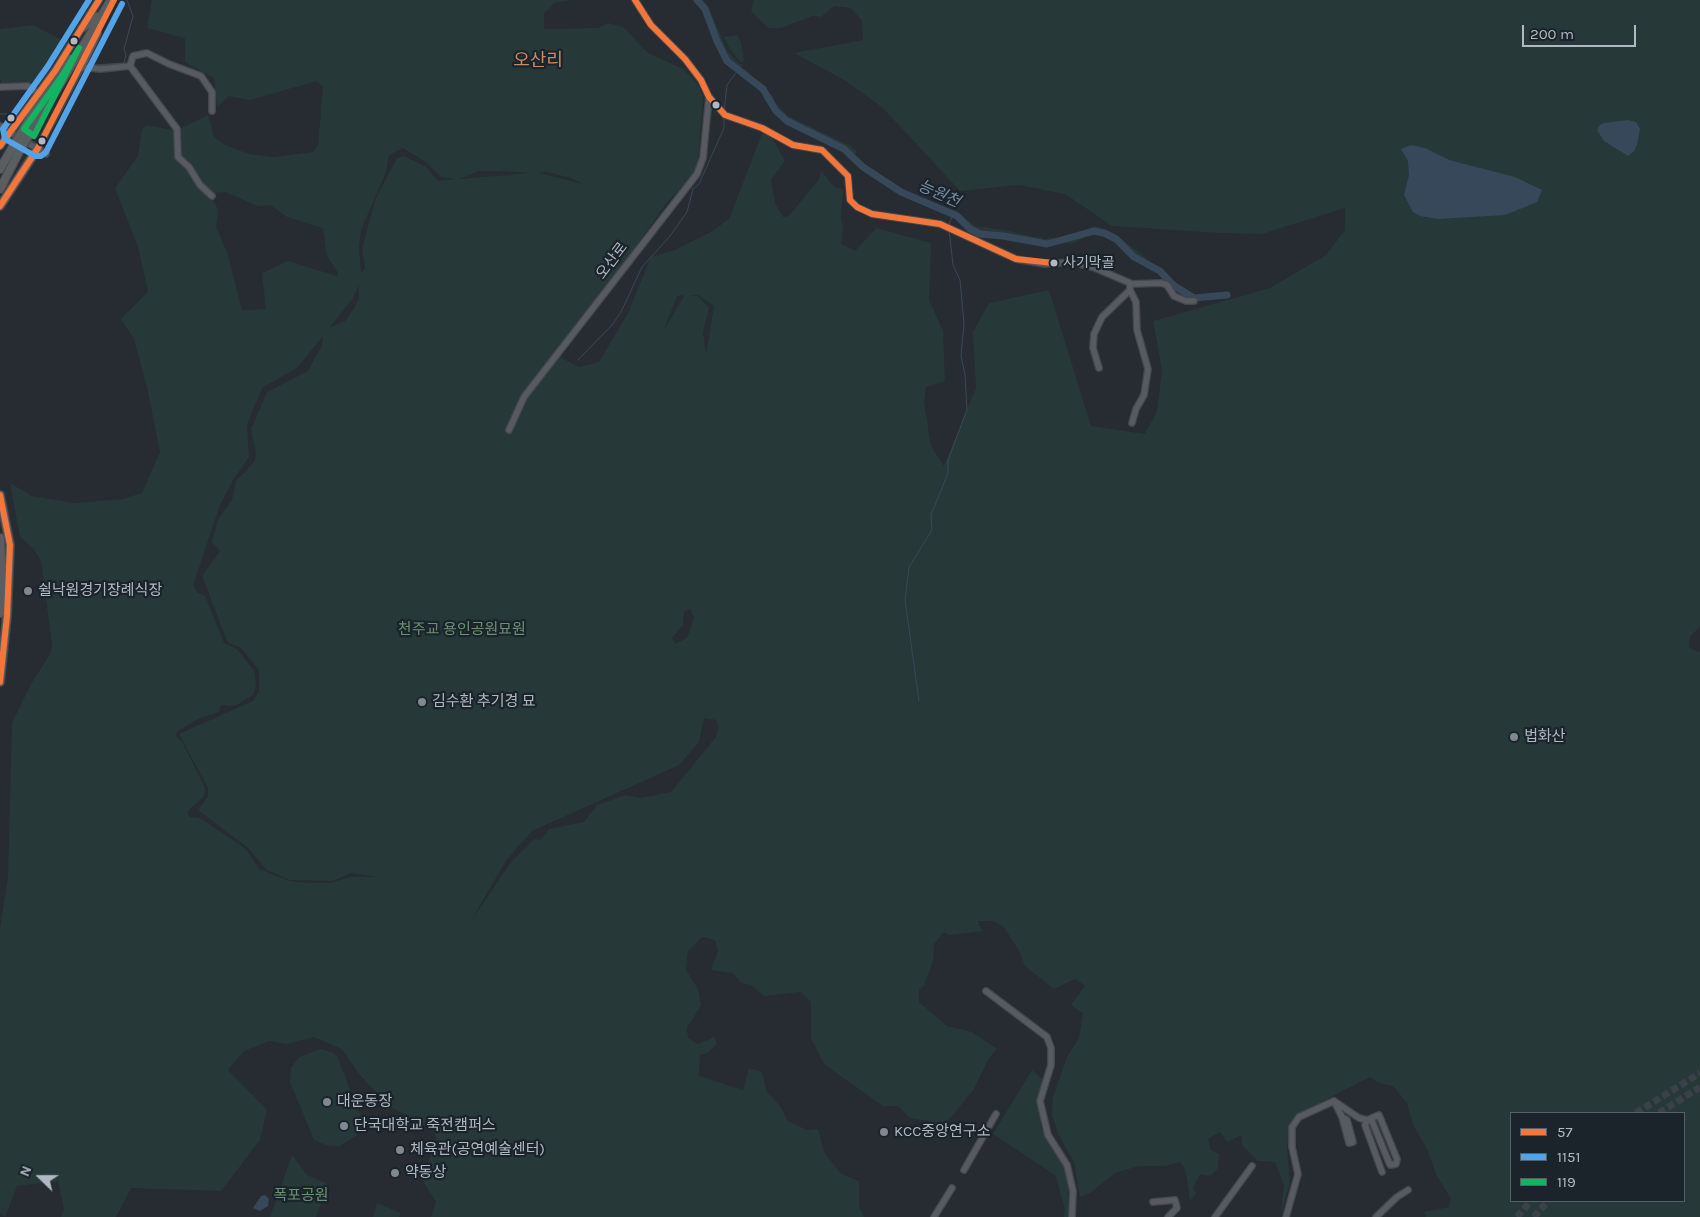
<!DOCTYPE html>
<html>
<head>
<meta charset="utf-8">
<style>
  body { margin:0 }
  #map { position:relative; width:1700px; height:1217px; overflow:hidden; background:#262c32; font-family:Karla,sans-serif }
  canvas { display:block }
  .legend { position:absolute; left:1510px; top:1112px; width:175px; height:90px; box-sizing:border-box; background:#1b232b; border:1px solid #575f68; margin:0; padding:6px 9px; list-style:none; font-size:15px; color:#b0b9c3 }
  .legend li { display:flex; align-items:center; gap:10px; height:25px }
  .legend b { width:25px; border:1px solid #575f68 }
  .north { position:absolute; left:15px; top:1152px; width:50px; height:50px; -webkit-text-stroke:4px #1b232b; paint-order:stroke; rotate:292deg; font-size:14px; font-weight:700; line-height:20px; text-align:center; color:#b0b9c3 }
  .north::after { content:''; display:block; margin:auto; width:18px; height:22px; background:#b0b9c3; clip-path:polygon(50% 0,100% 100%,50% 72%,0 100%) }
  .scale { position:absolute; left:1522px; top:25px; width:114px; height:22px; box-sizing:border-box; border:2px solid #b0b9c3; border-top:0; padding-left:6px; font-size:15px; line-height:18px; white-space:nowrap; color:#b0b9c3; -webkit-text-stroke:4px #1b232b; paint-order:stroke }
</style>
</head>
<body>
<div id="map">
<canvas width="1700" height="1217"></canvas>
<ul class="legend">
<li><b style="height:6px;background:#f5763a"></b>57</li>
<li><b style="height:6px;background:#53a3e8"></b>1151</li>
<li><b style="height:6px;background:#13b361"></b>119</li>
</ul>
<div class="north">N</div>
<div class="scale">200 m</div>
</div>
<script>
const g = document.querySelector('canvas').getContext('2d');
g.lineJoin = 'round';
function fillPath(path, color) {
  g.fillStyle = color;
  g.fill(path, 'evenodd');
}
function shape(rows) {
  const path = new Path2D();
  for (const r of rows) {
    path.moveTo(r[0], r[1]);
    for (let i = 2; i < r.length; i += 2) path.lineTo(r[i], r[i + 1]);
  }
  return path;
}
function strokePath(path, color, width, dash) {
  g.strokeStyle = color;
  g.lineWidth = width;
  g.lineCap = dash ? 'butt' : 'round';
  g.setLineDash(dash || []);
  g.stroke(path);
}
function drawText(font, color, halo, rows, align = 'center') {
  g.font = font + ' Karla,"Noto Sans KR",sans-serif';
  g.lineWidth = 4.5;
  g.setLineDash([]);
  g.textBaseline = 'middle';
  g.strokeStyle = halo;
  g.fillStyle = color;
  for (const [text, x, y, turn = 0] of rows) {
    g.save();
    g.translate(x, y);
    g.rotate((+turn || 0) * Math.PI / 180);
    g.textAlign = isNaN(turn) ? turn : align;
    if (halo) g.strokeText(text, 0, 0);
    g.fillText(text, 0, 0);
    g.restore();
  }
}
fillPath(shape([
  [152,0,572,0,554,3,544,13,544,29,598,28,608,23,623,27,648,53,683,69,696,82,703,96,698,160,693,176,667,202,638,243,639,246,556,355,579,367,599,362,628,313,651,257,675,250,711,232,729,219,763,131,772,137,785,161,771,180,775,203,783,217,789,216,819,179,821,170,834,187,843,189,841,217,843,229,841,244,855,251,876,228,931,243,929,300,943,331,945,381,926,387,924,402,931,446,944,466,976,388,973,332,989,303,1049,290,1091,426,1145,434,1157,411,1162,369,1153,321,1270,288,1326,255,1345,230,1345,208,1262,234,1220,233,1112,226,1065,194,1019,185,960,191,883,108,846,81,794,53,863,40,862,21,851,8,834,6,821,17,813,16,781,28,769,28,751,12,754,0,1700,0,1700,626,1690,637,1689,648,1700,652,1700,1217,1426,1217,1424,1212,1449,1207,1451,1199,1436,1174,1427,1149,1413,1125,1407,1103,1393,1086,1379,1083,1370,1077,1298,1114,1289,1130,1287,1149,1290,1183,1280,1217,1284,1186,1275,1162,1258,1161,1242,1145,1242,1135,1227,1142,1220,1132,1208,1139,1211,1150,1219,1154,1218,1168,1210,1176,1200,1174,1193,1188,1196,1194,1190,1200,1185,1168,1180,1162,1165,1166,1139,1166,1115,1173,1090,1193,1080,1197,1074,1162,1059,1136,1052,1115,1053,1097,1067,1057,1079,1038,1083,1013,1071,1005,1085,986,1075,979,1054,989,1025,966,1019,951,1004,927,993,921,978,921,981,930,984,931,949,935,944,932,934,944,933,961,924,985,919,990,919,1002,947,1026,972,1032,997,1049,989,1058,974,1089,940,1131,928,1121,910,1118,898,1106,883,1106,824,1064,811,1038,811,1002,801,992,764,996,751,985,741,983,733,973,711,970,718,951,715,940,702,937,688,951,686,970,698,989,701,1005,687,1028,688,1038,698,1044,714,1037,717,1044,707,1053,700,1055,699,1076,743,1090,749,1068,762,1072,767,1092,780,1106,788,1121,807,1130,818,1129,824,1152,841,1174,859,1181,859,1207,864,1217,431,1217,436,1202,421,1178,437,1140,434,1131,389,1106,359,1074,342,1049,314,1037,286,1044,269,1041,244,1051,228,1070,267,1110,260,1140,221,1191,131,1188,116,1217,61,1217,64,1209,58,1181,17,1186,5,1217,0,1212,0,928,8,877,12,723,31,684,50,654,52,645,41,561,34,549,20,537,10,483,32,496,75,503,123,499,142,493,160,452,148,392,134,339,121,319,148,292,138,247,115,188,138,156,142,129,147,125,171,130,182,128,208,115,214,137,225,145,249,154,273,157,313,152,318,145,323,87,317,81,250,100,229,96,217,107,214,78,185,62,185,38,147,28],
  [403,148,426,162,441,177,455,179,438,181,426,167,404,156,397,158,375,200,362,249,365,268,361,273,359,247,361,230,386,172,389,155],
  [479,171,500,171,531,173,460,179],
  [547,172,571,178,583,184,539,173],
  [205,187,213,193,226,192,257,206,270,205,287,217,323,228,327,256,338,273,337,276,288,261,262,273,266,309,242,310,227,252,216,227,218,209],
  [359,284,359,298,355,307,345,321,330,327,353,298],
  [684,295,684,296,664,330,677,296],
  [698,295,714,306,706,354,703,333,709,308,698,296,688,296],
  [323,336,322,345,308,371,267,392,251,429,256,453,254,462,236,481,232,500,218,520,212,542,220,551,202,576,228,643,240,647,259,670,259,691,253,701,179,734,208,788,208,797,198,810,248,848,267,870,290,880,332,881,351,873,379,877,350,877,331,883,307,883,289,881,259,869,246,849,200,818,190,817,187,812,204,796,205,788,182,742,175,735,179,730,200,718,219,712,221,705,235,706,253,695,256,686,254,671,237,649,224,643,205,596,198,593,193,585,220,505,233,480,249,457,247,425,262,388,297,368],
  [690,609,694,618,687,638,675,644,672,638,683,625,684,612],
  [704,718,716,720,719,727,716,737,671,792,641,798,626,795,597,805,584,822,549,829,541,840,534,839,511,862,471,921,507,859,532,831,679,765,699,742],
  [1511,1113,1684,1113,1684,1201,1511,1201],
  [698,0,703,0,708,6,728,52,740,64,743,65,738,70,728,61,718,41,706,8],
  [33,25,68,43,40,85,2,83,0,78,0,29],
  [737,35,741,42,744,62,740,62,730,49,724,37],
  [746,68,746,70,767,91,764,91,762,94,755,86,739,76],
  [772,94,775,102,788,116,851,146,856,151,855,157,843,147,787,120,767,95],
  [767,97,776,111,787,122,824,138,844,149,852,155,854,160,841,148,785,121,763,99],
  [873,171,907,192,957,211,975,226,1005,230,1034,237,1042,237,1040,242,976,235,953,217,953,215,969,229,980,235,1015,238,980,233,971,229,958,215,902,192,874,174],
  [871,174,901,193,951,214,951,216,901,195],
  [1095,226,1110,231,1122,239,1155,265,1155,268,1135,256,1116,239,1104,232,1093,230,1044,242,1045,239,1067,236],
  [1094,231,1116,239,1134,257,1154,269,1153,272,1111,239,1096,235,1086,237,1074,243,1047,244],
  [320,1049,332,1052,337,1056,363,1123,357,1135,340,1146,329,1146,314,1140,290,1082,291,1068,299,1057],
  [1032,1070,1043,1080,1040,1093,1041,1128,1065,1168,1068,1183,1069,1217,1064,1217,1065,1210,1056,1176,993,1134],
  [292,1155,307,1175,328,1184,316,1217,270,1217],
  [377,1203,401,1213,399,1217,373,1217]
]), '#273838');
fillPath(shape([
  [1628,120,1636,122,1640,129,1637,145,1634,151,1628,156,1604,141,1597,130,1600,125,1604,123],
  [1411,145,1425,148,1449,160,1515,177,1542,190,1537,202,1505,215,1438,219,1420,216,1413,212,1404,195,1409,175,1408,161,1401,149],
  [265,1195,269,1199,268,1206,260,1211,253,1208,261,1196]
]), '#37485a');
strokePath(shape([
  [95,65,124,63,126,54,124,49,133,16,127,0],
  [724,111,727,85,738,70],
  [0,114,16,114],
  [949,225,953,214],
  [578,360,612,325,621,312,642,267,670,236,687,212,693,189,699,184,724,128,724,117],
  [919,701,905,600,909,567,932,530,931,515,948,473,948,460,967,410,965,375,961,356,964,324,960,280,953,265,949,229]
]), '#37485a', 1);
strokePath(shape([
  [697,0,705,9,717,41,727,61,763,89,776,111,787,121,844,149,863,167,901,192,957,216,970,229,980,234,1003,236,1047,244,1094,231,1104,233,1116,239,1134,257,1160,271,1173,285,1194,298,1227,295]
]), '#37485a', 7);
strokePath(shape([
  [1636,1113,1700,1073],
  [1659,1113,1700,1087],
  [1517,1217,1531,1201],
  [1534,1217,1548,1201]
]), '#3b4148', 7, [7, 3.5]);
const minor = shape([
  [635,0,651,25,685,59,701,80,709,97,725,115,762,128,793,145,822,150,848,176,850,200,857,207,872,214,940,224,1016,259,1045,264,1072,262,1095,268,1130,283,1130,290,1102,317,1094,334,1093,348,1099,368],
  [130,66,177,129,178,157,189,167,200,185,212,196],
  [0,87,28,86,37,93],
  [0,126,46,154],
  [38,148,81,67,100,69,130,66,133,56,147,53,169,64,201,76,212,92,212,111],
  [1131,284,1161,283,1167,285,1174,296,1186,301,1194,301],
  [1130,290,1136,302,1137,330,1148,369,1144,395,1136,409,1132,423],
  [509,430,524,397,697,174,703,158,709,97],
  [986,991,1047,1037,1051,1048,1051,1065,1040,1101,1048,1135,1067,1165,1073,1191,1072,1217],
  [1342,1117,1347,1120,1353,1142,1349,1143],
  [1349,1143,1342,1117,1334,1101,1359,1118,1367,1120,1372,1121,1390,1165,1396,1164,1397,1159,1379,1115,1367,1120,1365,1125,1382,1172],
  [964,1170,996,1114],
  [1153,1202,1175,1200,1177,1208,1168,1217],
  [934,1217,952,1188],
  [1215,1217,1252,1166],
  [1286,1217,1298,1174,1292,1147,1292,1127,1299,1117,1334,1101],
  [1376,1217,1397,1197,1408,1190]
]);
const major = shape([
  [0,146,55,71,99,0]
]);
const highway = shape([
  [82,28,97,17],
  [81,67,97,33],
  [23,130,38,104,70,59],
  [29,135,111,0],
  [0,169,15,143],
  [0,189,21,148],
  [0,206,38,148],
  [0,495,10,545,7,616,0,682],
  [0,538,2,582,0,613]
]);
strokePath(minor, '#44484c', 8);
strokePath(major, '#44494f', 9);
strokePath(highway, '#43484d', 10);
strokePath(minor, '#575a60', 5.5);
strokePath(major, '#595d62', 7);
strokePath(highway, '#5b5e61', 8);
const highwayBridge = shape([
  [15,143,23,130],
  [21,148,29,135]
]);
strokePath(highwayBridge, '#43484d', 10, []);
strokePath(highwayBridge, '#5b5e61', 8);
strokePath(shape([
  [635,0,651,25,685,59,701,80,709,97,725,115,762,128,793,145,822,150,848,176,850,200,857,207,872,214,940,224,1016,259,1054,263],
  [0,146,55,71,99,0],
  [0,206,38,148,114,0],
  [0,495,10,545,7,616,0,682]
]), '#f5763a', 6);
strokePath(shape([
  [89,0,48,66,3,129,5,139,35,156,41,156,46,152,122,4]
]), '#53a3e8', 6);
strokePath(shape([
  [79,48,34,136,24,129,62,76,79,48]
]), '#13b361', 6);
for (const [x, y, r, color] of [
  [74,41,4.5,"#b0b9c3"],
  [716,105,4.5,"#b0b9c3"],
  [11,118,4.5,"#b0b9c3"],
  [42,141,4.5,"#b0b9c3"],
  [1054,263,4.5,"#b0b9c3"],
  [28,591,5,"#808890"],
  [422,702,5,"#808890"],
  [1514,737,5,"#808890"],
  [327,1102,5,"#808890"],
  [344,1126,5,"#808890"],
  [884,1132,5,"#808890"],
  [400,1150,5,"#808890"],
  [395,1173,5,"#808890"]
]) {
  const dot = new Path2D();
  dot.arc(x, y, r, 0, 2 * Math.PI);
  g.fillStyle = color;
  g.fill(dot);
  strokePath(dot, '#1b232b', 2);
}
drawText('14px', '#b0b9c3', '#1b232b', [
  ["사기막골",1063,263]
], 'left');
drawText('15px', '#b0b9c3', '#1b232b', [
  ["오산로",612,261,-53]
]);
drawText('15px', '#b0b9c3', '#1b232b', [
  ["쉴낙원경기장례식장",38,591],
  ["김수환 추기경 묘",432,702],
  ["법화산",1524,737],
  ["대운동장",337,1102],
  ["단국대학교 죽전캠퍼스",354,1126],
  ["KCC중앙연구소",894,1132],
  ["체육관(공연예술센터)",410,1150],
  ["약동상",405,1173]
], 'left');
drawText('15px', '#6a9271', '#1b232b', [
  ["천주교 용인공원묘원",462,630],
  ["폭포공원",301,1196]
]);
drawText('italic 16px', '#738ba5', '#1b232b', [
  ["능원천",939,194,24]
]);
drawText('18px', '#c98c65', '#1b232b', [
  ["오산리",538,61]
]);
</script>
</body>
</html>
